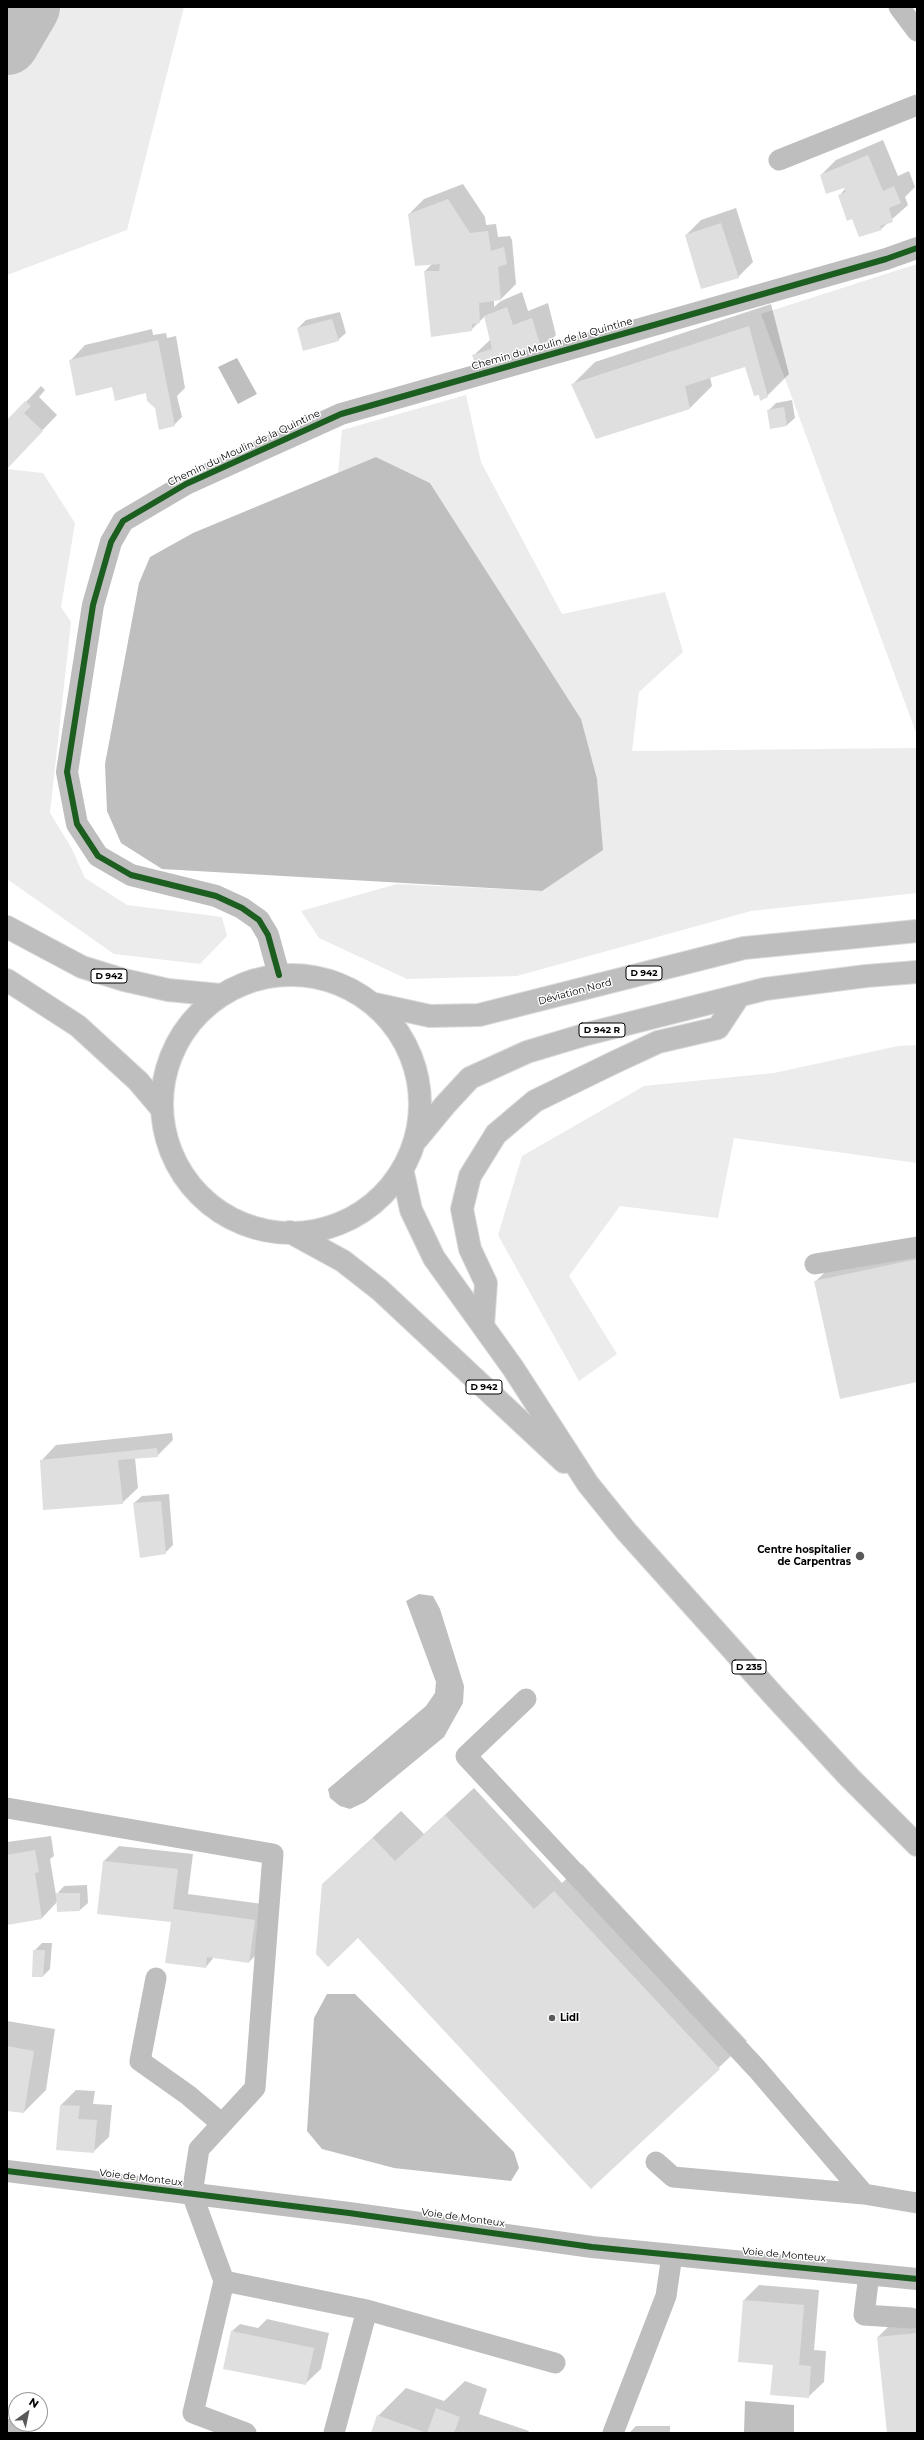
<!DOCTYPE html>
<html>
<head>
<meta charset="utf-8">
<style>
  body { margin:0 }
  #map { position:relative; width:924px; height:2440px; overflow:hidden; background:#fff; font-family:Montserrat,sans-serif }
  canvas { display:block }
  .frame { position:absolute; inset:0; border:8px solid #000; pointer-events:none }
  .north { position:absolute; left:8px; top:2392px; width:40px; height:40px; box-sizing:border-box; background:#fff; border:1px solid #999; border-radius:50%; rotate:33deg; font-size:11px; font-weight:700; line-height:16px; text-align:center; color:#000 }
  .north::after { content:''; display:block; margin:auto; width:14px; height:18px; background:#595959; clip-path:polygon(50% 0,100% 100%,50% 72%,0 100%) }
</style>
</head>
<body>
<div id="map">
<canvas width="924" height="2440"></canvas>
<div class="frame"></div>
<div class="north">N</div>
</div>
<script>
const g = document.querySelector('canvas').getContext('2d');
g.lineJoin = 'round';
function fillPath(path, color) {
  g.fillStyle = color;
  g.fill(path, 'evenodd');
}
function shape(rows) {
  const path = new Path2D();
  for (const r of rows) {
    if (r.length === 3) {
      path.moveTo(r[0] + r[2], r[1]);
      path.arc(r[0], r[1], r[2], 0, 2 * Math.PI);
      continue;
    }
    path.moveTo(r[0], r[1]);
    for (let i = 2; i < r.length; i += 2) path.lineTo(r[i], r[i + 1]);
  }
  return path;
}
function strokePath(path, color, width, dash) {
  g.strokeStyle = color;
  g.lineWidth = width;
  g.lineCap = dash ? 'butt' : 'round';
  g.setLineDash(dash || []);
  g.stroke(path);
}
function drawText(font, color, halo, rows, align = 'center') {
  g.font = font + ' Montserrat,sans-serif';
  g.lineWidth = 3;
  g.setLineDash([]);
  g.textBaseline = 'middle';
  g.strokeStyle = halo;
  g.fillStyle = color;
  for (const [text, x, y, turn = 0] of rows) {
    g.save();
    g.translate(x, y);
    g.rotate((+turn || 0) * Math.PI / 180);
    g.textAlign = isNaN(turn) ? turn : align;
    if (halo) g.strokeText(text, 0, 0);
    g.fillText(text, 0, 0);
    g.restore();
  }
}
fillPath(shape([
  [7,7,184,7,127,230,7,275],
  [917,264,917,735,761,314],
  [466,395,481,462,562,614,665,592,683,652,639,692,632,751,917,748,917,893,751,911,517,976,407,979,319,938,301,911,397,884,542,891,581,719,430,483,376,457,338,473,342,430],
  [7,469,43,473,75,523,61,607,71,622,50,813,71,847,85,878,127,905,222,917,227,936,200,964,114,954,7,879],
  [917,1045,917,1163,734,1138,718,1218,620,1206,569,1276,617,1354,579,1381,498,1235,522,1156,644,1086,774,1073,898,1046]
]), '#ececec');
fillPath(shape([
  [237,358,257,394,238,404,218,367],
  [376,457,430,483,581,719,597,779,603,850,542,891,162,869,121,843,107,811,105,764,139,583,150,557,193,533],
  [419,1594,433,1596,440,1609,464,1686,463,1703,444,1737,365,1802,350,1809,340,1806,330,1798,328,1789,426,1706,435,1693,436,1682,406,1601],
  [327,1994,355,1994,514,2152,519,2168,511,2181,394,2168,322,2149,307,2131,314,2018],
  [745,2401,794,2405,794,2433,744,2433]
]), '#bfbfbf');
fillPath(shape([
  [883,140,898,176,909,171,915,187,905,197,908,205,881,229,853,218,839,196,845,189,844,186,821,175,836,160],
  [463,184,485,217,486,225,496,224,498,237,510,236,512,240,516,284,501,299,494,300,494,307,501,301,522,292,528,311,548,303,556,335,541,350,474,355,491,339,485,316,471,330,425,271,433,263,409,214,424,199],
  [736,208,753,262,738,277,686,235,701,220],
  [771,304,789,374,767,396,760,394,746,366,710,377,712,386,690,408,573,384,595,362],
  [340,312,346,333,338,340,298,328,306,320],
  [152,329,153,335,166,333,167,338,176,336,185,388,177,396,182,417,174,425,156,407,147,392,113,386,70,361,85,345],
  [41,386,45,390,39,397,57,415,7,467,7,422],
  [792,400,795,418,787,425,771,428,768,411,776,403],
  [917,1238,917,1381,815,1282,843,1254],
  [172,1433,173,1440,157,1456,135,1458,138,1488,122,1503,41,1461,56,1445],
  [169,1494,173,1545,165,1553,134,1503,142,1496],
  [474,1788,562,1883,582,1864,747,2041,591,2188,323,1884,401,1811,424,1834],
  [51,1836,54,1856,50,1859,56,1895,64,1886,87,1885,88,1903,80,1910,57,1902,42,1918,7,1924,7,1842],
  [119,1846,193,1854,188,1894,270,1905,264,1947,249,1962,214,1957,206,1967,173,1921,104,1861],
  [42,1943,52,1943,50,1969,43,1976,34,1951],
  [7,2021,55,2029,46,2090,24,2112,7,2109],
  [76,2090,95,2091,93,2104,112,2105,109,2137,93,2152,61,2105],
  [759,2285,819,2290,814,2350,826,2351,824,2382,808,2397,744,2300],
  [917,2314,917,2433,888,2433,878,2337,900,2315],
  [267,2319,329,2333,321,2369,305,2384,232,2331,240,2324,258,2328],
  [465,2381,487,2389,479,2414,529,2431,528,2433,372,2433,378,2416,406,2388,444,2401],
  [636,2426,670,2426,670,2433,629,2433]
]), '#0003');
strokePath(shape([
  [7,43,28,7]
]), '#bfbfbf', 64);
fillPath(shape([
  [868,155,883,191,894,186,901,203,889,208,893,222,880,226,882,230,859,237,852,219,847,221,838,195,846,192,844,188,826,194,820,175],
  [448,199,470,233,488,231,491,251,504,247,507,264,498,267,501,300,479,303,480,323,472,324,472,331,431,337,424,271,439,271,440,264,415,266,408,214],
  [721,223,739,278,701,289,685,235],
  [507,307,513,325,532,318,542,351,476,367,472,355,492,349,484,316],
  [332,319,339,341,303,351,297,328],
  [749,326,768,397,760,401,759,395,754,396,745,367,685,386,690,409,596,439,571,384],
  [158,340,175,426,159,430,155,408,147,401,146,393,115,401,112,387,76,396,69,360],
  [25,401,31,406,24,413,43,431,7,469,7,420],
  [784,407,787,426,770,429,767,410],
  [917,1259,917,1382,840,1399,814,1281],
  [157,1448,158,1457,118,1460,123,1504,43,1510,40,1460],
  [161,1501,166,1554,140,1558,133,1503],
  [445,1815,534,1909,554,1891,720,2069,591,2189,358,1938,328,1967,316,1954,322,1884,373,1838,395,1861],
  [35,1850,39,1872,35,1873,42,1919,7,1925,7,1855],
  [103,1861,178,1869,173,1909,255,1920,249,1963,207,1957,206,1968,165,1963,171,1922,97,1914],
  [56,1893,80,1893,80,1911,57,1912],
  [33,1950,45,1950,43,1977,32,1977],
  [7,2046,34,2051,24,2113,7,2111],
  [60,2105,80,2106,78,2119,97,2120,94,2153,56,2150],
  [743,2300,804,2305,799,2365,811,2366,809,2398,770,2395,773,2365,738,2362],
  [231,2331,314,2348,306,2385,223,2369],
  [917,2333,917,2433,887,2433,877,2337],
  [436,2408,460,2417,454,2433,371,2433,377,2415,427,2433]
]), '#dfdfdf');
const primary = shape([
  [291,1104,129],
  [375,1004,430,1016,479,1015,744,948,917,931],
  [417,1139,445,1105,470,1078,527,1052,587,1034,765,989,866,976,917,972],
  [403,1173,411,1210,434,1258,513,1368,588,1484,626,1531,775,1697,850,1778,917,1845],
  [290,1232,343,1261,380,1290,564,1462],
  [483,1326,486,1283,470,1249,462,1209,470,1176,496,1134,535,1101,615,1062,658,1042,718,1028,739,996]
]);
const highway = shape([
  [7,927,82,967,124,980,168,990,220,995],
  [7,980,78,1026,138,1081,161,1108]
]);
strokePath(primary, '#dbdbdb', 24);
strokePath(highway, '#dbdbdb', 24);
strokePath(shape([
  [899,7,917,31],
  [779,160,917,105],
  [815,1264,917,1247],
  [526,1699,466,1756,757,2069,864,2194,917,2203],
  [7,1808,273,1854,255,2088,199,2149,192,2194,224,2281],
  [156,1978,140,2061,188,2095,222,2124],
  [656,2162,673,2177,864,2194],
  [869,2274,864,2315,911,2318],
  [367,2310,555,2363],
  [7,2429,17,2430,17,2433],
  [246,2433,193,2413,224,2281,367,2310,334,2433],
  [613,2433,666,2296,672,2255]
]), '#bebebe', 21);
strokePath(shape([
  [279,975,268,935,259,920,242,908,216,896,131,875,98,856,77,824,67,772,93,605,111,542,123,521,186,484,341,414,886,259,917,248],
  [7,2171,349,2213,592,2247,917,2279]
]), '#bebebe', 22);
strokePath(primary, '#bebebe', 22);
strokePath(highway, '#bebebe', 22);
strokePath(shape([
  [279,975,268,935,259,920,242,908,216,896,131,875,98,856,77,824,67,772,93,605,111,542,123,521,186,484,341,414,886,259,917,248],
  [7,2171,349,2213,592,2247,917,2279]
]), '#1b5e20', 6);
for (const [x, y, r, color] of [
  [860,1556,5,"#595959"],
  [552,2018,4,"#595959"]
]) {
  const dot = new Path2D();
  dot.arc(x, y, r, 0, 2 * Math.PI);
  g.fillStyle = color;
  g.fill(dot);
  strokePath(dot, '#fff', 1.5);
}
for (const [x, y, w] of [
  [644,973,36],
  [109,976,36],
  [602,1030,46],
  [484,1387,36],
  [749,1667,34]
]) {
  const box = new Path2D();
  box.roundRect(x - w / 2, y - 7, w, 14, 3);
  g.fillStyle = '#fff';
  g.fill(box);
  strokePath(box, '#000', 1);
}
drawText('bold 9px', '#000', null, [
  ["D 942",644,973],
  ["D 942",109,976],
  ["D 942 R",602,1030],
  ["D 942",484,1387],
  ["D 235",749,1667]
]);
drawText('10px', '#000', '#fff', [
  ["Chemin du Moulin de la Quintine",552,344,-16],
  ["Chemin du Moulin de la Quintine",244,448,-25],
  ["Déviation Nord",575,992,-15],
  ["Voie de Monteux",141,2178,7],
  ["Voie de Monteux",463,2218,8],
  ["Voie de Monteux",784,2255,5]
]);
drawText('bold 10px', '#000', '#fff', [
  ["Centre hospitalier",851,1550],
  ["de Carpentras",851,1562],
  ["Lidl",560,2018,"left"]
], 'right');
</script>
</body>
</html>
